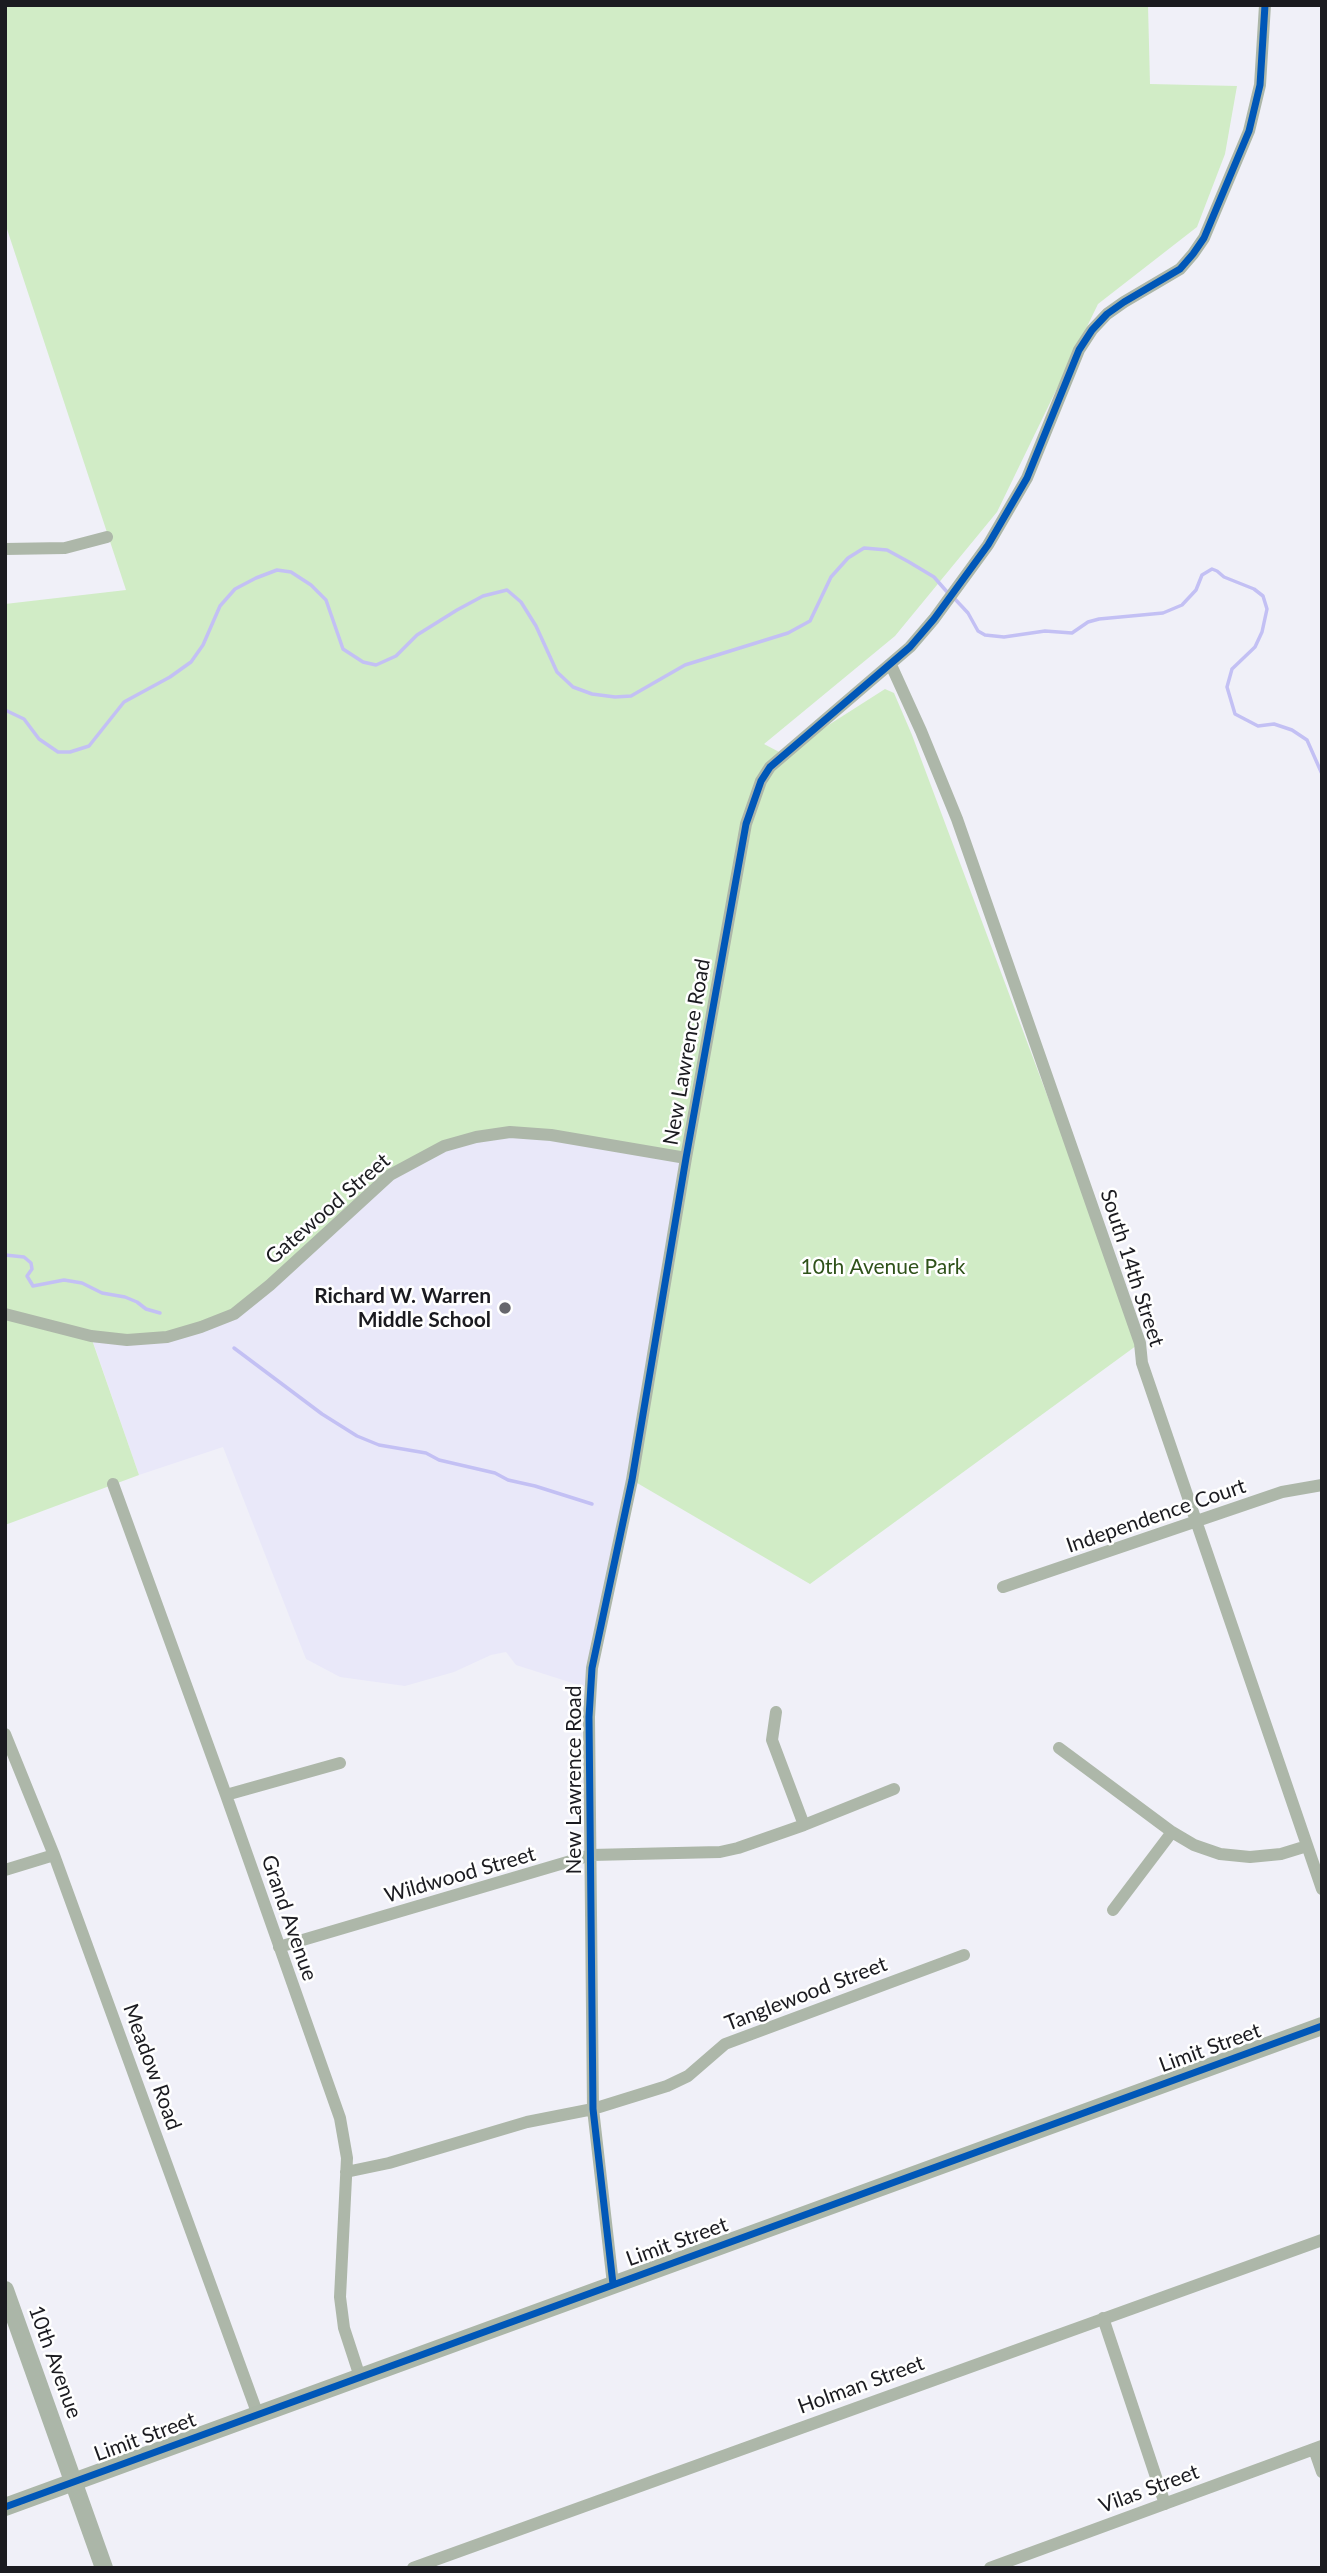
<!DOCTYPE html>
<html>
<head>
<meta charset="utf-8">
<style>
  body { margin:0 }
  #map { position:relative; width:1327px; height:2573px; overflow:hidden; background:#f0f0f8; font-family:Lato,sans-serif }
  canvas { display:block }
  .frame { position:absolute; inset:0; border:7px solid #1b1b20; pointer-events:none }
</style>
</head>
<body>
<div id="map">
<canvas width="1327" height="2573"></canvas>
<div class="frame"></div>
</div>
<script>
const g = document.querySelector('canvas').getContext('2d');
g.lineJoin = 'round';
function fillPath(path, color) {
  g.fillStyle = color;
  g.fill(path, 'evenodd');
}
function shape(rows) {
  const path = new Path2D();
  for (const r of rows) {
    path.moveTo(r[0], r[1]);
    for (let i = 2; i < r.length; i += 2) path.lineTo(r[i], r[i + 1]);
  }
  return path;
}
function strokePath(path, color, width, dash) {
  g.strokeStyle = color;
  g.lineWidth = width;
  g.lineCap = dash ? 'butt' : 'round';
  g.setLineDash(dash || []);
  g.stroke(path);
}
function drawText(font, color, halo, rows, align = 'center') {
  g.font = font + ' Lato,sans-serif';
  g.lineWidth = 5;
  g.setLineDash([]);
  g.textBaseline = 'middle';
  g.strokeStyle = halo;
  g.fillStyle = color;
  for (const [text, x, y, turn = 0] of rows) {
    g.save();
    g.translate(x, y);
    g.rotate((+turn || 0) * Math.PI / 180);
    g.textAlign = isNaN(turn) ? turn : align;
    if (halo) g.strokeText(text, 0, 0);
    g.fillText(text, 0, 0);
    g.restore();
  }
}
fillPath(shape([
  [510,1132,686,1158,591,1689,516,1665,506,1652,491,1655,454,1672,405,1686,340,1677,306,1659,223,1447,139,1475,91,1336,417,1159]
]), '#e9e8f9');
fillPath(shape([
  [5,5,1148,5,1150,84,1237,86,1225,154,1197,227,1098,304,997,512,895,636,764,744,783,754,885,689,894,693,912,735,1140,1343,810,1584,632,1480,685,1159,510,1132,417,1159,234,1314,167,1337,91,1337,139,1475,5,1525,5,604,126,590,5,223]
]), '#d1ecc6');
strokePath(shape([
  [954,598,968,613,978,631,985,635,1004,637,1045,631,1072,633,1088,622,1099,619,1163,613,1182,605,1196,590,1202,575,1212,569,1217,571,1224,577,1254,589,1263,596,1267,609,1262,632,1255,647,1232,669,1227,687,1235,714,1258,726,1274,724,1292,730,1307,740,1322,774],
  [5,710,24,719,39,739,58,752,70,752,89,746,124,702,170,677,191,662,203,645,220,606,235,589,256,578,277,570,291,572,311,585,326,600,343,649,363,662,376,665,396,656,417,635,457,610,483,596,507,590,521,602,536,626,557,672,573,687,592,694,615,697,631,696,685,665,788,633,810,621,831,577,848,558,864,548,887,550,909,562,934,577,948,593],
  [5,1255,24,1257,31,1263,32,1269,27,1276,33,1286,64,1280,82,1283,102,1293,125,1297,137,1302,146,1309,160,1313],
  [234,1348,322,1414,357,1436,379,1445,426,1453,439,1460,495,1473,508,1480,535,1486,592,1504]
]), '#c3c0f4', 3.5);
strokePath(shape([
  [5,549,65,548,107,537],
  [891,665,921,731,957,819,1140,1343,1142,1363,1322,1889],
  [5,1314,91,1336,127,1340,167,1337,201,1327,234,1314,270,1285,390,1175,444,1146,476,1137,510,1132,551,1135,686,1158],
  [113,1484,226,1795,340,2118,347,2158,340,2297,344,2328,360,2377],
  [1003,1587,1282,1492,1322,1485],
  [776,1712,772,1740,804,1825],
  [5,1734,54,1855,258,2415],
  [1059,1748,1172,1832,1194,1845,1220,1854,1250,1857,1281,1854,1307,1846],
  [226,1795,340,1763],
  [5,1870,54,1855],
  [1113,1910,1172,1832],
  [279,1947,591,1855,720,1852,738,1848,804,1825,894,1789],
  [346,2172,389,2163,527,2122,593,2109,667,2086,688,2076,725,2044,964,1955],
  [613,2284,593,2109,589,1717,592,1668,632,1480,686,1158,746,824,761,781,770,767,910,647,934,619,988,545,1027,478,1079,350,1092,330,1107,314,1124,302,1180,269,1193,254,1204,238,1249,131,1260,85,1265,5],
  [1103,2318,1165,2504],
  [1314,2449,1322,2472],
  [413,2568,1322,2240],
  [990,2568,1322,2446]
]), '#adb7a9', 12);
strokePath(shape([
  [5,2290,104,2568],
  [5,2507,1322,2026]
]), '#abb6a8', 18);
strokePath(shape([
  [613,2284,593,2109,589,1717,592,1668,632,1480,686,1158,746,824,761,781,770,767,910,647,934,619,988,545,1027,478,1079,350,1092,330,1107,314,1124,302,1180,269,1193,254,1204,238,1249,131,1260,85,1265,5],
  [5,2507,1322,2026]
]), '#0057b8', 7);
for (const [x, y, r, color] of [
  [505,1308,7,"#66666c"]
]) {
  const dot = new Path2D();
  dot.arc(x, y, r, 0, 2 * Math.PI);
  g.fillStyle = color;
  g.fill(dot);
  strokePath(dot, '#fff', 2.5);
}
drawText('21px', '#1b1b20', '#fff', [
  ["New Lawrence Road",687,1052,-80],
  ["Gatewood Street",328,1209,-41],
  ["South 14th Street",1132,1268,72],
  ["Independence Court",1156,1516,-19],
  ["New Lawrence Road",574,1780,-90],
  ["Wildwood Street",460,1875,-16],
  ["Grand Avenue",289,1918,71],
  ["Tanglewood Street",806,1994,-21],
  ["Limit Street",1210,2048,-20],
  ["Meadow Road",152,2067,70],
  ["Limit Street",677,2242,-20],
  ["10th Avenue",55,2362,70],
  ["Holman Street",861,2385,-20],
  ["Limit Street",145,2437,-20],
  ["Vilas Street",1149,2489,-20]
]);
drawText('21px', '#2f521a', '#fff', [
  ["10th Avenue Park",883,1267]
]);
drawText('bold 21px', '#1b1b20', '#fff', [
  ["Richard W. Warren",491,1296],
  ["Middle School",491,1320]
], 'right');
</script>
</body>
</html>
